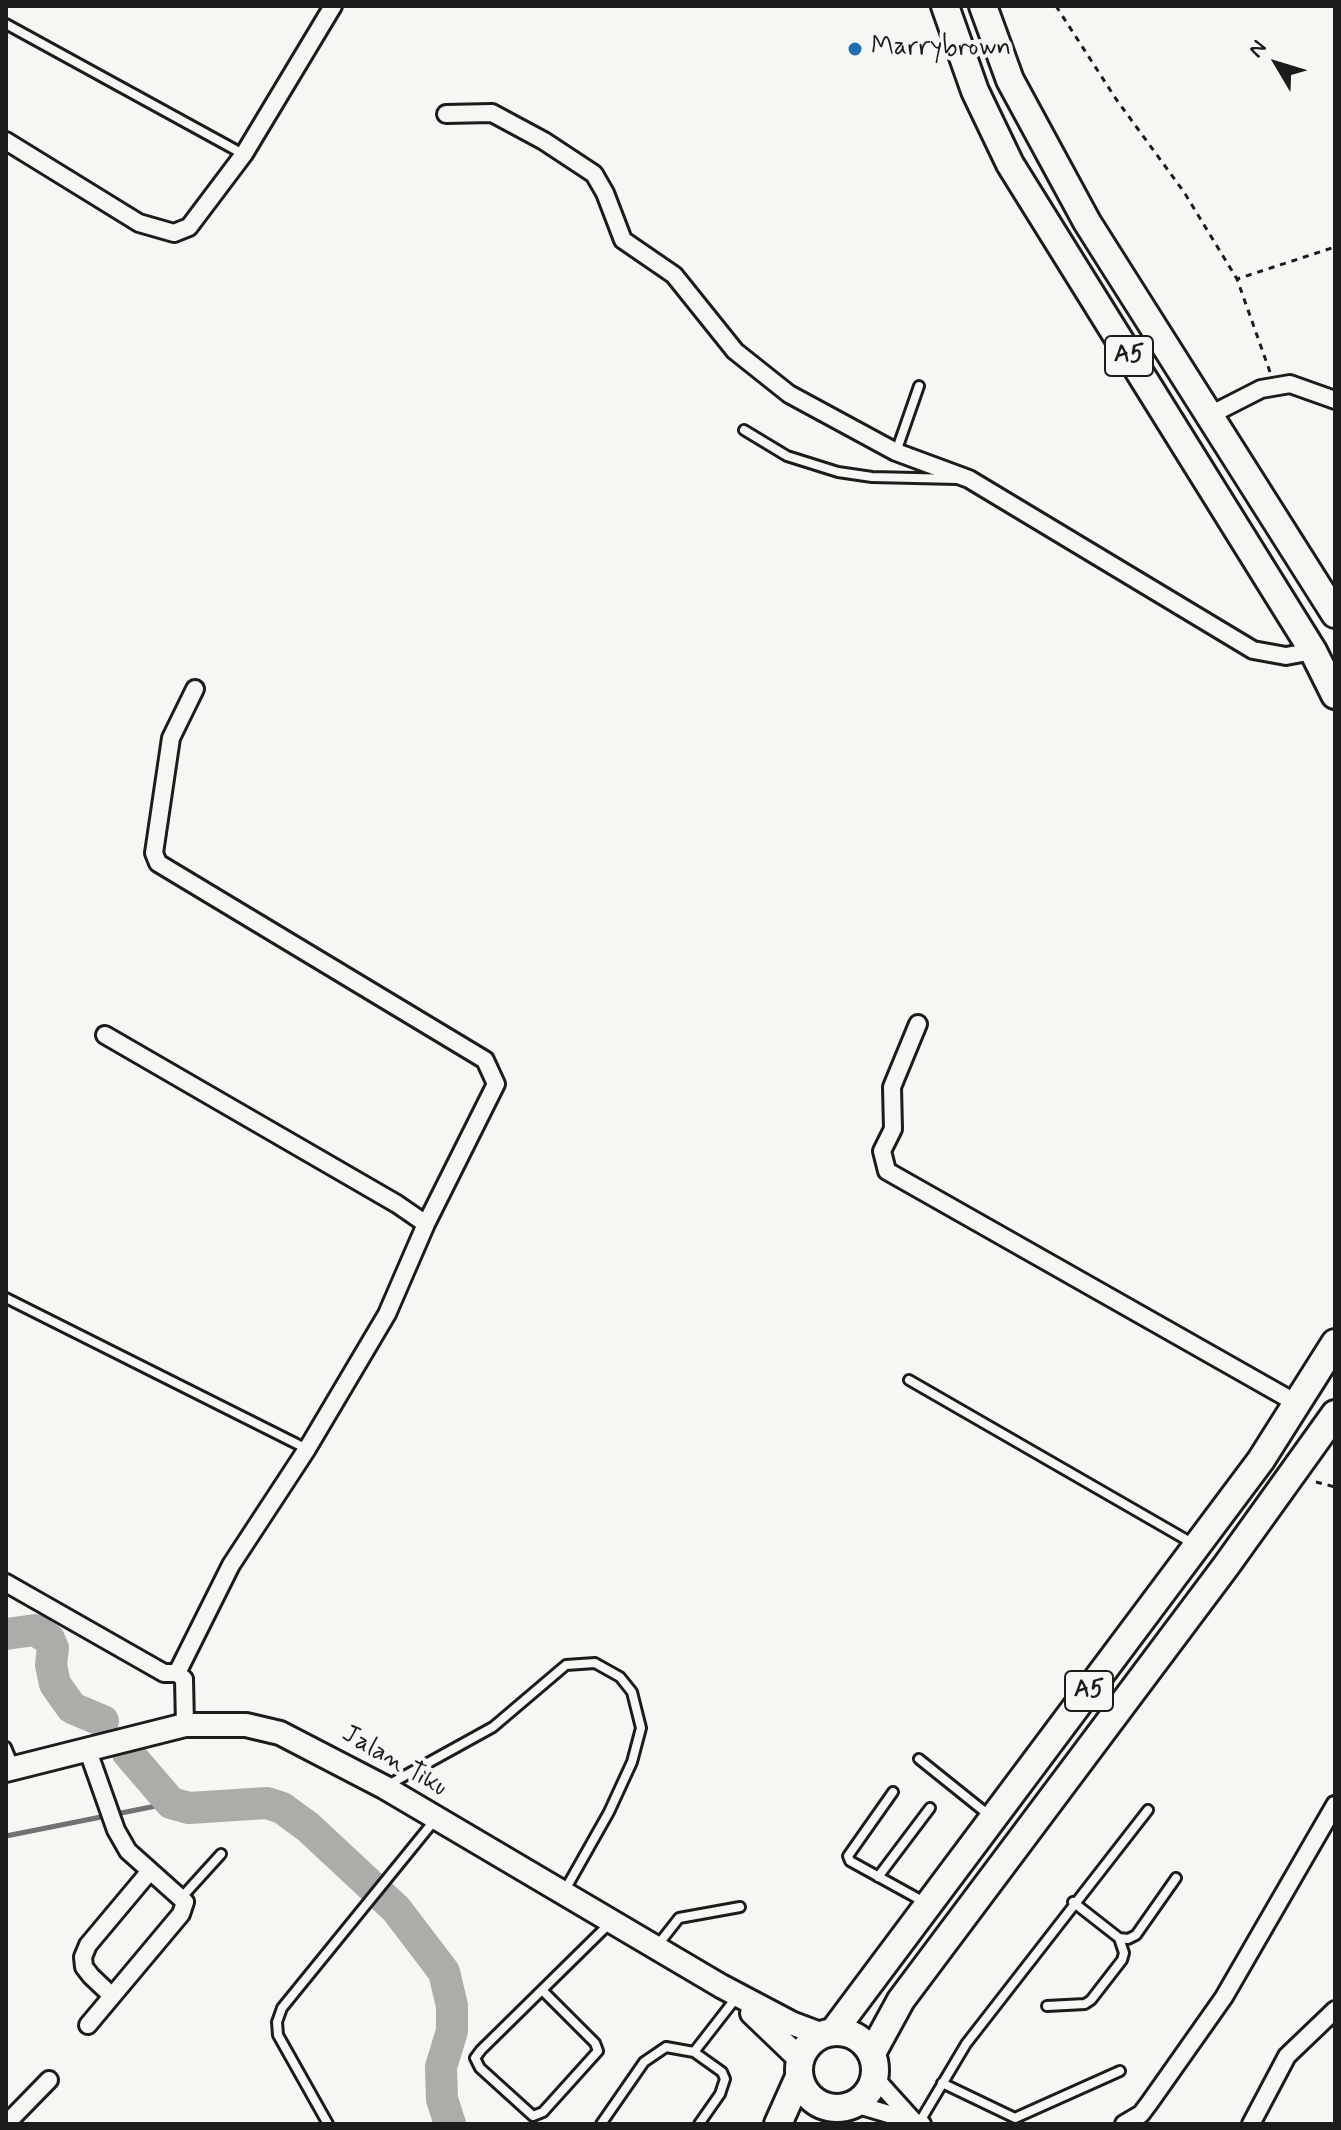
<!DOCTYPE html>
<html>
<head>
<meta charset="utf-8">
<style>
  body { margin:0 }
  #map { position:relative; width:1341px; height:2130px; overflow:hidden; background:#f6f6f2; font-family:Mynerve,sans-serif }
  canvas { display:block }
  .frame { position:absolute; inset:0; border:8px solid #1c1c1c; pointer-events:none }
  .north { position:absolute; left:1237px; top:24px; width:80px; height:80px; -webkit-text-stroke:6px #f6f6f2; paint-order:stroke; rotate:308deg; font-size:22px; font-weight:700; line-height:32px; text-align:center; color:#1c1c1c }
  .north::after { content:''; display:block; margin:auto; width:28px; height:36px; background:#1c1c1c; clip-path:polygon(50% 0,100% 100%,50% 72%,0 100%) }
</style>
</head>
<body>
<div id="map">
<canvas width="1341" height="2130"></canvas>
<div class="frame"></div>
<div class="north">N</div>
</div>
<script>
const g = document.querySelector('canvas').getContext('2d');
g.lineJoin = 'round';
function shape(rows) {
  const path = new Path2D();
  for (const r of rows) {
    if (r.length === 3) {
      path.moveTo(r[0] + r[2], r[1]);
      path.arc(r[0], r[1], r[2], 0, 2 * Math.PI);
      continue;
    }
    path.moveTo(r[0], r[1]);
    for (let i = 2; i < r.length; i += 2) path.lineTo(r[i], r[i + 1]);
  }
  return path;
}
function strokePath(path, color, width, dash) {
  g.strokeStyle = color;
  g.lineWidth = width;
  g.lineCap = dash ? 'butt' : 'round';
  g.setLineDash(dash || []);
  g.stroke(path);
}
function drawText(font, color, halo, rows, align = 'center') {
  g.font = font + ' Mynerve,sans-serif';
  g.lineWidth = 8;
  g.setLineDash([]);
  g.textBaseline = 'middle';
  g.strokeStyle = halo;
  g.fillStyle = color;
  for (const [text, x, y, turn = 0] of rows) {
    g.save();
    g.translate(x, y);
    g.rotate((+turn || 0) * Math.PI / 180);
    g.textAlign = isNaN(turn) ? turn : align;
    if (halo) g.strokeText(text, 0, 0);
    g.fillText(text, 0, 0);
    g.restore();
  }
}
strokePath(shape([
  [6,1836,171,1803]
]), '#727271', 5);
strokePath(shape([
  [6,1634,35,1630,49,1639,53,1648,51,1665,55,1684,72,1708,103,1721],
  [128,1753,171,1803,189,1808,267,1803,282,1808,308,1827,396,1909,444,1972,452,2006,452,2031,441,2067,442,2099,450,2124]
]), '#acaca9', 32);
const service = shape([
  [6,24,243,154],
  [744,430,787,456,838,472,872,477,957,479],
  [896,452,919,386],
  [6,1298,307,1449],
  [909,1380,1192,1543],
  [6,1747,13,1764],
  [919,1759,990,1816],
  [388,1785,493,1727,566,1665,595,1663,620,1677,632,1692,641,1728,632,1762,609,1812,565,1890],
  [893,1792,848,1856,850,1861,926,1903],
  [878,1877,930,1808],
  [182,1897,221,1854],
  [1073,1902,1119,1938,1128,1939,1136,1935,1176,1878],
  [657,1946,679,1918,740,1907],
  [542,1990,595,2043,598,2051,543,2112,533,2116,480,2068,475,2058,481,2050,609,1924],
  [1047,2006,1085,2004,1091,2000,1122,1960,1124,1953,1119,1938],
  [694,2052,736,1998],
  [942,2083,1015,2118,1120,2071],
  [919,2123,966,2044,1148,1810],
  [328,2124,278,2035,277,2022,282,2008,434,1821],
  [601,2124,644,2062,666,2047,694,2052,722,2072,725,2079,720,2094,699,2124]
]);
const minor = shape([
  [446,114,492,113,544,141,594,174,605,193,623,240,674,275,735,351,789,394,896,452,969,479,1253,650,1286,656,1313,651],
  [6,141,139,223,174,233,189,227,244,154,333,6],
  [1210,415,1261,389,1290,384,1335,400],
  [918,1024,892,1087,893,1129,882,1151,887,1171,1298,1404],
  [105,1035,397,1204,426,1224],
  [6,1583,164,1673,177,1673,184,1679,185,1725],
  [177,1673,231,1565,307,1449,387,1314,426,1224,496,1084,485,1060,158,863,154,853,171,738,195,689],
  [88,1751,116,1830,128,1851,185,1902,181,1914,88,2025],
  [112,1996,91,1976,84,1967,83,1957,88,1945,150,1871],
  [875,2078,912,2119],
  [855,2104,922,2124],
  [6,2124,49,2080],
  [1124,2124,1141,2114,1150,2102,1224,1997,1335,1805],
  [1251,2124,1287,2056,1335,2010]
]);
const secondary = shape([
  [6,1770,185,1725,246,1725,280,1733,384,1787,721,1986,791,2023,823,2035],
  [752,2013,801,2060]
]);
const trunk = shape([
  [945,6,975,91,1010,164,1313,651,1335,695],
  [983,6,1010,80,1087,222,1335,614],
  [837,2070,38],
  [833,2032,1261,1460,1335,1343],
  [872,2053,901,2000,1226,1566,1335,1414],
  [778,2124,799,2077]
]);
strokePath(service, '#1c1c1c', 14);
strokePath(minor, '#1c1c1c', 22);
strokePath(secondary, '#1c1c1c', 28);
strokePath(trunk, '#1c1c1c', 32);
strokePath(shape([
  [1056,6,1116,99,1184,192,1237,279],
  [1270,372,1237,279,1335,247],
  [1316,1482,1335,1487]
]), '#1c1c1c', 3, [6, 6]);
strokePath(service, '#f6f6f2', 8);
strokePath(minor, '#f6f6f2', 16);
strokePath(secondary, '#f6f6f2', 22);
strokePath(trunk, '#f6f6f2', 26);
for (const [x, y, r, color] of [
  [855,49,8,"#1f6fb2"]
]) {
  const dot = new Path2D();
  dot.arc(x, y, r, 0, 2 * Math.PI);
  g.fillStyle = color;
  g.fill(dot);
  strokePath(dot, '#f6f6f2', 3);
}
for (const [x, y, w] of [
  [1129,356,48],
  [1089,1691,48]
]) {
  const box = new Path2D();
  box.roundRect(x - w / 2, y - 20, w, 40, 6);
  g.fillStyle = '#f6f6f2';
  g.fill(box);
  strokePath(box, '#1c1c1c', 2);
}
drawText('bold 24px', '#1c1c1c', null, [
  ["A5",1129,356],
  ["A5",1089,1691]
]);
drawText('26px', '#1c1c1c', '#f6f6f2', [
  ["Marrybrown",871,49]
], 'left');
drawText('26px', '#1c1c1c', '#f6f6f2', [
  ["Jalan Tiku",394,1762,30]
]);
</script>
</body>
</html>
